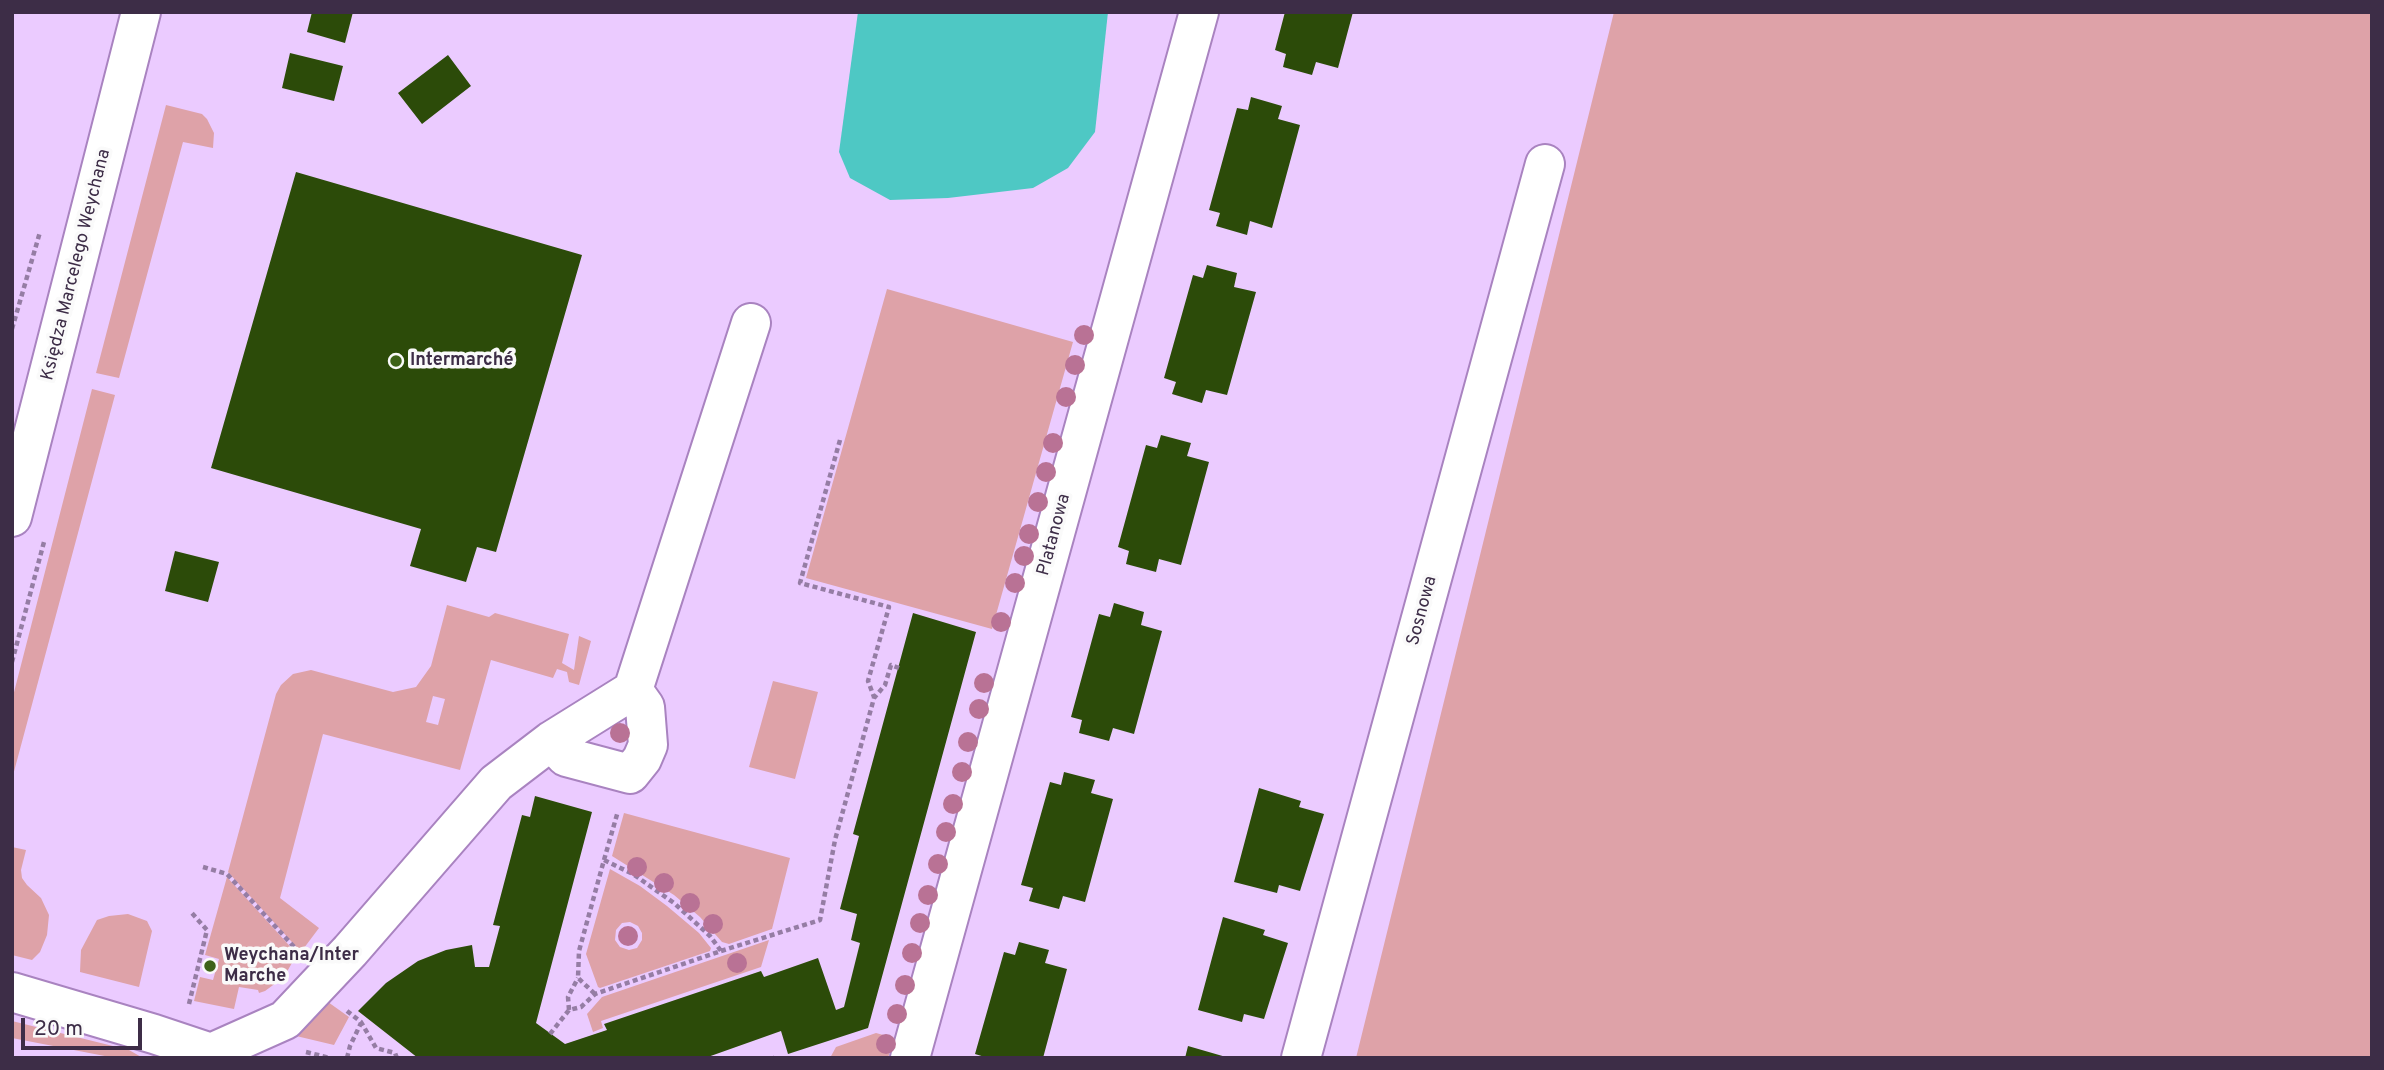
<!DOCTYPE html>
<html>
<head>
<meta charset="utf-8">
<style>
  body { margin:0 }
  #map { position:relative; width:2384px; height:1070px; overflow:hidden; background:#ebcbff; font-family:Overpass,sans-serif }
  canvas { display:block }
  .frame { position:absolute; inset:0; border:14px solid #3d2d47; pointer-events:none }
  .scale { position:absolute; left:21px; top:1018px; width:121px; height:32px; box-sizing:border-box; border:4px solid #3d2d47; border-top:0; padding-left:9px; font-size:21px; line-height:24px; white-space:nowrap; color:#3d2d47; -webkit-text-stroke:5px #fafafa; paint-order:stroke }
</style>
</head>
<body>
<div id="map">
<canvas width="2384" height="1070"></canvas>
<div class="frame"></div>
<div class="scale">20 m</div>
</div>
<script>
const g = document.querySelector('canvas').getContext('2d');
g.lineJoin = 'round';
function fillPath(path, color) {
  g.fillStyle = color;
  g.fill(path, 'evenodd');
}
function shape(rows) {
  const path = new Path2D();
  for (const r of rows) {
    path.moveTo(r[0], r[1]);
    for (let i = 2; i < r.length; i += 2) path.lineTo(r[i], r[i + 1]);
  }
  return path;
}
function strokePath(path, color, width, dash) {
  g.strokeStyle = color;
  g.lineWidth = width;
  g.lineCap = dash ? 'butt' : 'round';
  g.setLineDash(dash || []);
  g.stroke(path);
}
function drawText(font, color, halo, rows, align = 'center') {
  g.font = font + ' Overpass,sans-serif';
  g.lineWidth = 7;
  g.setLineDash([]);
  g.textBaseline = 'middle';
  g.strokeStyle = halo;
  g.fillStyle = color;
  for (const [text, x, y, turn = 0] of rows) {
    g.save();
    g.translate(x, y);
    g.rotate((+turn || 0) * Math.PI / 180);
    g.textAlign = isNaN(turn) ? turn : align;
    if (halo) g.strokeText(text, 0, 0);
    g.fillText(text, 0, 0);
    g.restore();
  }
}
fillPath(shape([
  [1614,12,2372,12,2372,1058,1356,1058],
  [166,105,202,114,207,119,214,133,213,148,183,142,119,378,96,373],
  [887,289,1073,342,992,629,806,578],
  [92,389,115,395,12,779,12,700],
  [447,605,489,617,495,613,569,634,562,663,574,670,579,636,591,641,579,685,569,682,567,672,557,669,553,678,491,660,460,770,323,734,280,898,319,928,301,952,228,872,276,694,281,685,293,674,311,670,393,692,416,687,431,666],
  [433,696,445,699,438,725,426,722],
  [773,681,818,692,795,779,749,767],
  [624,813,790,858,772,929,729,944,722,942,700,917,674,895,612,856],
  [12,847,26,850,21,870,22,878,27,885,41,898,49,915,47,935,40,952,32,960,12,955],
  [610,869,640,886,667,906,699,933,711,948,710,951,600,988,598,987,586,954],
  [630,922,638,926,642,933,642,940,637,948,629,950,620,947,615,940,616,930,622,923],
  [227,877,297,954,284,977,265,991,259,993,258,990,239,987,234,1009,194,1001,200,977,213,980,219,959,205,955],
  [128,914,147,921,152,931,139,987,80,972,81,950,97,920,109,916],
  [769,940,761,967,601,1021,603,1028,593,1032,587,1014,602,997],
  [328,1002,349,1017,334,1045,292,1035,320,1012],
  [12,1021,129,1050,143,1058,115,1058,12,1038],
  [876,1033,894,1038,888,1058,830,1058,836,1047]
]), '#dea2a8');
fillPath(shape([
  [858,12,1108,12,1095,132,1068,168,1033,188,948,198,890,200,850,178,839,152]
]), '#4ec8c4');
fillPath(shape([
  [312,12,353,12,345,43,307,32],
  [1285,12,1353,12,1338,68,1316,62,1312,75,1283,67,1286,54,1275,50],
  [290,53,343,66,334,101,282,88],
  [448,55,471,86,422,124,398,93],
  [1251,97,1282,106,1278,119,1300,125,1272,228,1250,221,1247,235,1216,226,1220,213,1209,210,1237,108,1248,110],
  [296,172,582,255,496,552,477,547,466,582,410,566,421,529,211,468],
  [1207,265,1237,273,1234,287,1256,292,1227,395,1206,390,1202,403,1172,394,1176,382,1164,378,1193,275,1203,278],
  [1161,435,1191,443,1187,456,1209,462,1181,565,1159,559,1156,572,1126,564,1129,551,1118,547,1146,445,1157,448],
  [175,551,219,562,208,602,165,591],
  [1114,603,1144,612,1141,625,1162,631,1134,734,1113,728,1109,741,1079,733,1082,720,1071,717,1099,614,1110,617],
  [913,613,976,632,868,1028,788,1054,781,1031,705,1058,418,1058,358,1011,386,983,418,961,446,950,472,945,475,967,489,967,500,926,493,925,522,815,530,817,535,796,592,812,536,1023,565,1044,607,1030,604,1024,761,971,764,977,818,958,836,1010,844,1007,860,943,851,940,857,914,840,909,859,836,853,834],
  [1064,772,1095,780,1091,793,1113,799,1085,902,1063,896,1059,909,1029,901,1033,888,1021,885,1050,782,1061,785],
  [1259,788,1301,801,1299,807,1324,814,1300,891,1279,885,1277,893,1234,882],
  [1223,917,1265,930,1263,935,1288,943,1264,1019,1244,1014,1242,1022,1198,1010],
  [1019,942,1049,950,1045,963,1067,969,1043,1058,988,1058,975,1054,1004,952,1015,955],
  [1188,1046,1226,1057,1226,1058,1185,1058]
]), '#2c4b09');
const minor = shape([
  [12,517,141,12],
  [551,741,566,757,630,774,642,759,648,745,645,707,633,690],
  [12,992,154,1034,211,1053,210,1058],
  [211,1053,285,1020,350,951,496,783,551,741,633,690,751,323],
  [910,1058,1199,12],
  [1301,1058,1545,164]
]);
strokePath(minor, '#a983c0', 42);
strokePath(shape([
  [12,329,40,232],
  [840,440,800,583,889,607,868,681,874,697],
  [12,662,44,542],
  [604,860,618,811],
  [203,867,227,874,296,949],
  [721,951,820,920,835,840,874,698,885,685,891,665,899,668],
  [189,1004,207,930,190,911],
  [569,1010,568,997,578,978],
  [347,1011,361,1022,376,1048,395,1053,397,1058],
  [550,1034,569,1010,581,1007,595,994,721,951,710,936,674,903,633,874,604,860,579,951,578,978,595,994],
  [306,1052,330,1058],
  [347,1058,350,1046,361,1023],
  [773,1058,774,1058]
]), '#957da4', 4.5, [5, 3.5]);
strokePath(minor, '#fff', 38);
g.fillStyle = '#b97295';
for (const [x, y] of [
  [1084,335],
  [1075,365],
  [1066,397],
  [1053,443],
  [1046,472],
  [1038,502],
  [1029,534],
  [1024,556],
  [1015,583],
  [1001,622],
  [984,683],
  [979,709],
  [620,733],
  [968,742],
  [962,772],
  [953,804],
  [946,832],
  [938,864],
  [637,867],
  [664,883],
  [928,895],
  [690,903],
  [920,923],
  [713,924],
  [628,936],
  [912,953],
  [737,963],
  [905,985],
  [897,1014],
  [886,1044]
]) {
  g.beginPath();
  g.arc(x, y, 10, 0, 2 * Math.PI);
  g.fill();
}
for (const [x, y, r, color] of [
  [396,361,7,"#3e6219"],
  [210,966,7,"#3e6219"]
]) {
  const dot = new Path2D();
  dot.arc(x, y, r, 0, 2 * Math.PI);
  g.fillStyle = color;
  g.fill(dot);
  strokePath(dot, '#fafafa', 2.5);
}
drawText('18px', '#3d2d47', '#fafafa', [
  ["Księdza Marcelego Weychana",77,265,-76],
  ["Platanowa",1055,535,-75],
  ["Sosnowa",1423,611,-75]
]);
drawText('bold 18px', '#3d2d47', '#fafafa', [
  ["Intermarché",410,361],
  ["Weychana/Inter",224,956],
  ["Marche",224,977]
], 'left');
</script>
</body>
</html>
